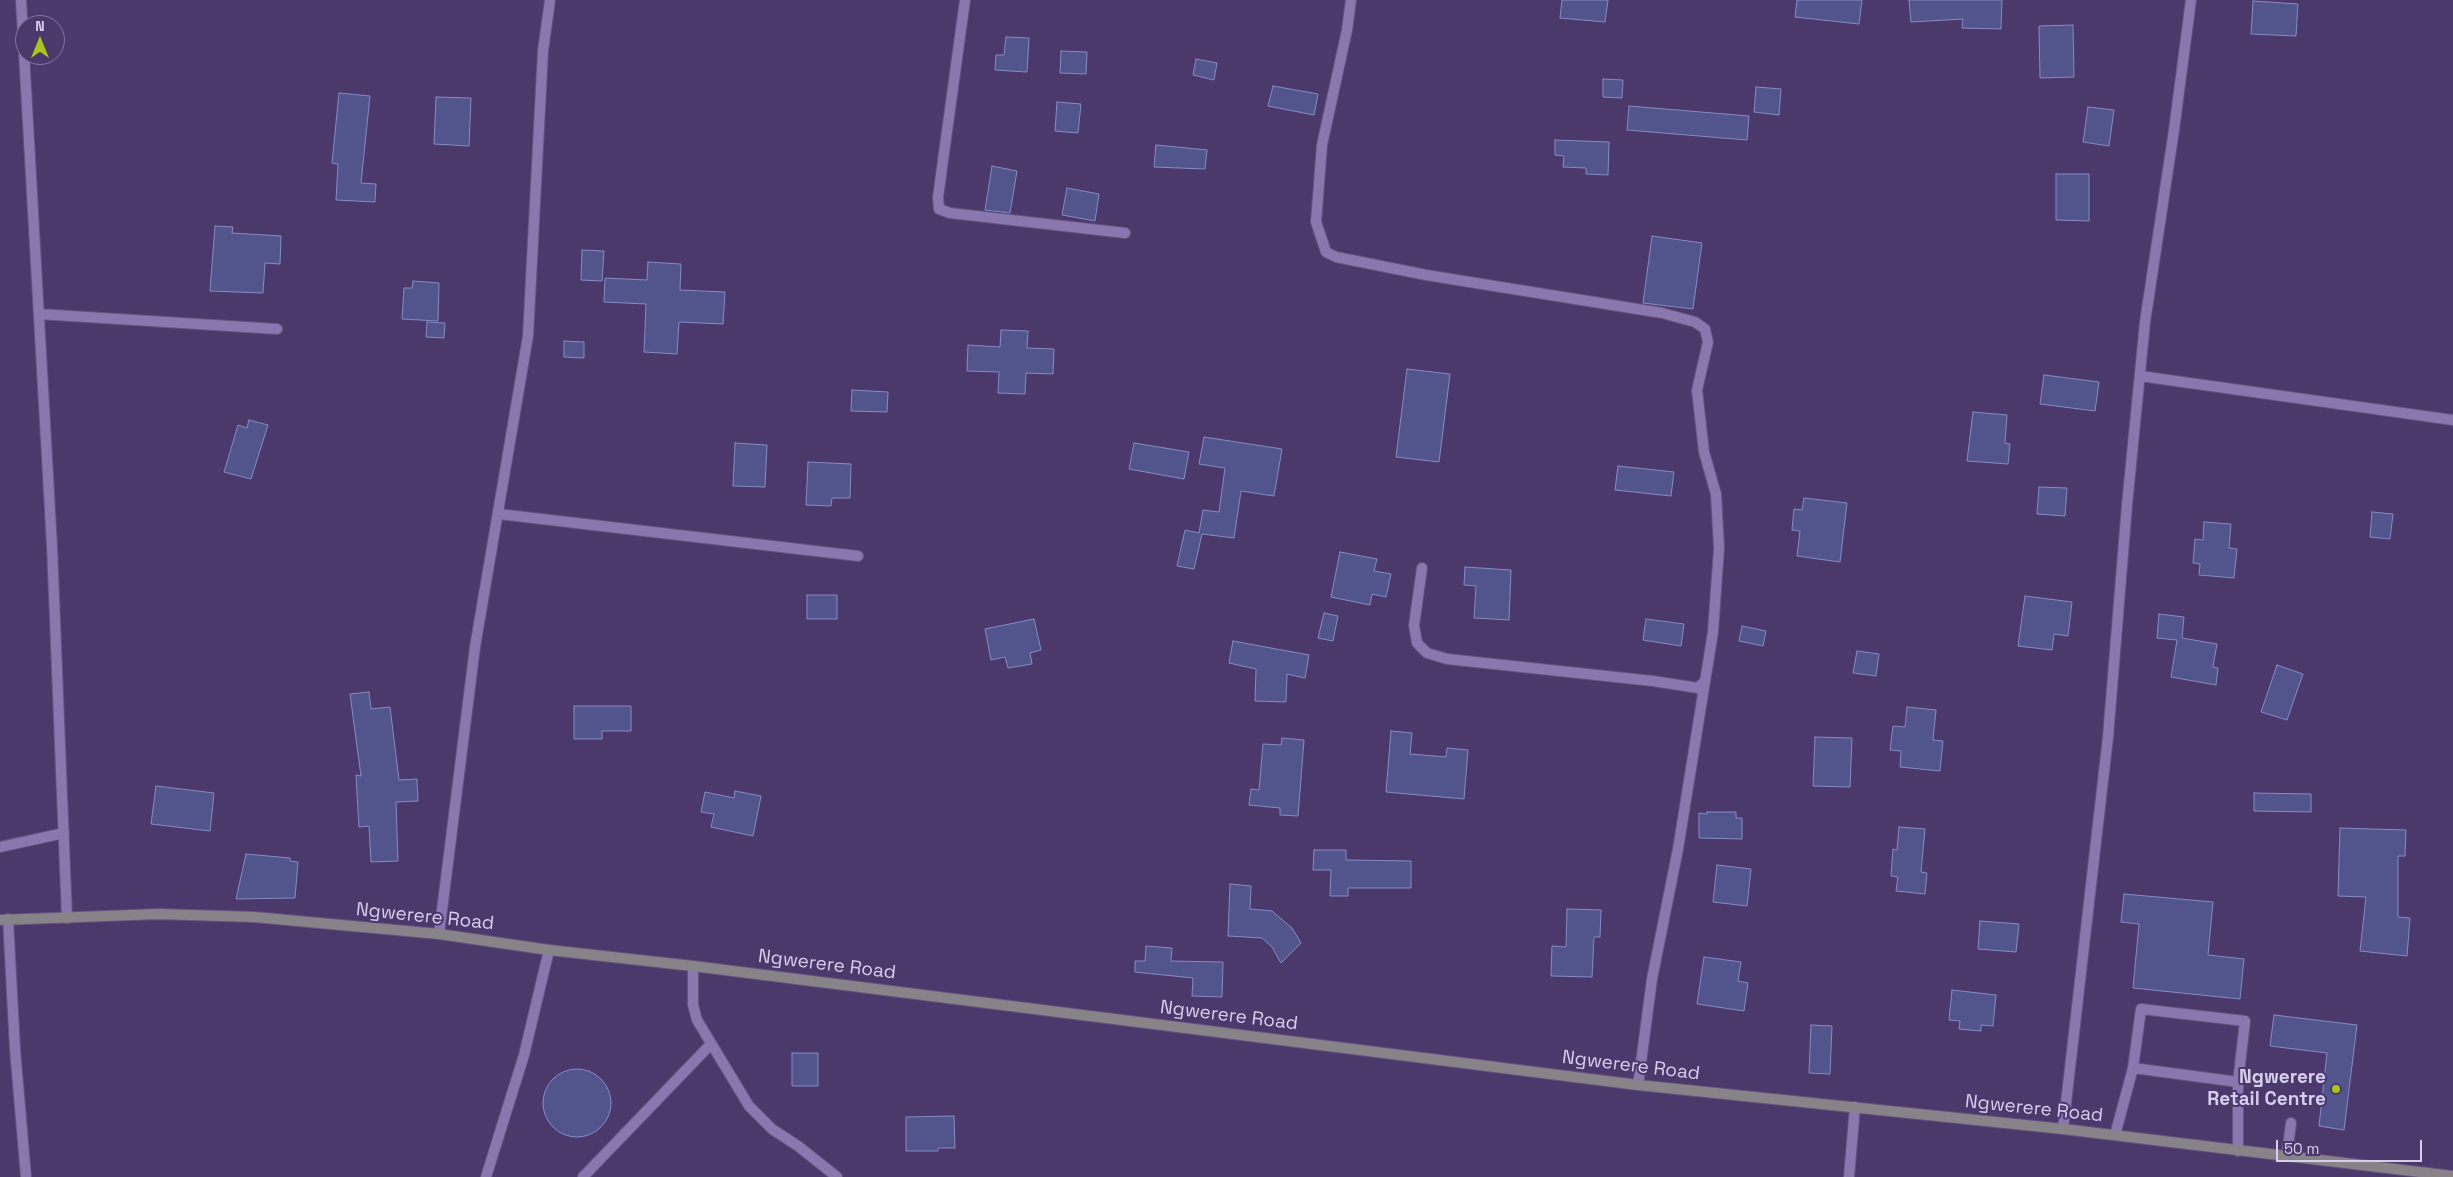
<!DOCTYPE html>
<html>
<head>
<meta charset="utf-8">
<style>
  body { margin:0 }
  #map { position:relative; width:2453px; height:1177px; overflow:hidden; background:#4c396c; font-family:"Space Grotesk",sans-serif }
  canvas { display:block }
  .north { position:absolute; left:15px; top:15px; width:50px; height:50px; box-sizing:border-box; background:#4c396c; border:1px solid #8475a0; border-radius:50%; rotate:0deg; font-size:14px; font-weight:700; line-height:20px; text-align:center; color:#d7ceed }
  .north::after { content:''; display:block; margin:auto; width:18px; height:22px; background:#abc716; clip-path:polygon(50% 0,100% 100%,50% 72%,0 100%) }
  .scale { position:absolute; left:2276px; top:1140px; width:146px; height:22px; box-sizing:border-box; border:2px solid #d7ceed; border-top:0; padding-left:6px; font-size:15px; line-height:18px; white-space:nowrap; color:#d7ceed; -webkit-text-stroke:4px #4c396c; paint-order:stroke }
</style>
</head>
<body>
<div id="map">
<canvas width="2453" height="1177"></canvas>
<div class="north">N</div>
<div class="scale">50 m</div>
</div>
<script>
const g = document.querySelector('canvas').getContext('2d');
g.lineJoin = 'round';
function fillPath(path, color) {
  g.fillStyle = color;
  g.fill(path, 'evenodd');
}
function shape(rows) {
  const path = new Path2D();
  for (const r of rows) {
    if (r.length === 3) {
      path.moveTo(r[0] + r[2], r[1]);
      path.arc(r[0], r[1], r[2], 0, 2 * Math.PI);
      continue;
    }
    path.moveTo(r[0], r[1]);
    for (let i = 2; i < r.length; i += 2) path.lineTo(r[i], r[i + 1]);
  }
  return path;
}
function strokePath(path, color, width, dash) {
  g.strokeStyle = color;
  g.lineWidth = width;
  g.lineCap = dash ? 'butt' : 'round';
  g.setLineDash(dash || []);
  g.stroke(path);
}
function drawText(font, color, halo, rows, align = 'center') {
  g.font = font + ' "Space Grotesk",sans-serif';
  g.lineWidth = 4;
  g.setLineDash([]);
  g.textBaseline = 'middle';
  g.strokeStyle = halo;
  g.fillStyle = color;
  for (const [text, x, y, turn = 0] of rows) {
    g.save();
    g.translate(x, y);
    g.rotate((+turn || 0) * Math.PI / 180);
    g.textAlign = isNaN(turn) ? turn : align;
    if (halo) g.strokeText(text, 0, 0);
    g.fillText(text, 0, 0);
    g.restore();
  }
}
const building = shape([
  [1562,0,1608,0,1605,22,1560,18,1562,0],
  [1797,0,1862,0,1859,24,1795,17,1797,0],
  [1909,0,2002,0,2001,29,1962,28,1963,19,1911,22,1909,0],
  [2253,1,2298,4,2296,36,2251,34,2253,1],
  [2073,25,2074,77,2040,78,2039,26,2073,25],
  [1006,37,1029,38,1027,72,995,70,996,55,1004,55,1006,37],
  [1061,51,1087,52,1086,74,1060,73,1061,51],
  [1196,59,1217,63,1214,80,1193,75,1196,59],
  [1603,79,1623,80,1622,98,1603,97,1603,79],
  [1273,86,1318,94,1314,115,1268,106,1273,86],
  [1756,87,1781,89,1779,115,1754,112,1756,87],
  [339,93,370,96,361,183,376,184,375,202,336,200,338,164,332,163,339,93],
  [436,97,471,98,469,146,434,144,436,97],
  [1057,102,1081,104,1078,133,1055,131,1057,102],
  [1629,106,1749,116,1747,140,1627,130,1629,106],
  [2088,107,2114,110,2109,146,2083,142,2088,107],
  [1555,140,1609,142,1608,175,1586,174,1586,168,1563,167,1564,156,1555,155,1555,140],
  [1156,145,1207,150,1205,169,1154,167,1156,145],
  [992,166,1017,171,1010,213,985,210,992,166],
  [2056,174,2089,174,2089,221,2056,220,2056,174],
  [1067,188,1099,194,1095,221,1062,215,1067,188],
  [215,226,233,227,232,233,281,236,280,264,265,263,263,293,210,291,215,226],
  [1652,236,1702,243,1693,309,1643,303,1652,236],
  [582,250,604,251,602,281,581,280,582,250],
  [648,262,681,264,680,290,725,292,723,324,679,322,677,354,644,352,646,304,604,302,605,278,647,280,648,262],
  [413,281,439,283,438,321,402,319,404,288,412,288,413,281],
  [427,322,445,323,444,338,426,337,427,322],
  [1001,330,1028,331,1027,348,1054,349,1053,374,1026,373,1025,394,998,393,999,372,967,371,968,345,1000,347,1001,330],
  [564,341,584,342,584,358,564,357,564,341],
  [1407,369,1450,374,1439,462,1396,457,1407,369],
  [2044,375,2099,382,2095,411,2040,404,2044,375],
  [852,390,888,392,887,412,851,411,852,390],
  [1973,412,2007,415,2005,443,2010,444,2008,464,1967,461,1973,412],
  [249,420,268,425,251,479,224,472,238,425,247,428,249,420],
  [1204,437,1282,449,1274,496,1241,491,1234,538,1202,534,1194,569,1177,566,1185,530,1199,533,1203,510,1219,512,1225,468,1199,464,1204,437],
  [735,443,767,445,765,487,733,486,735,443],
  [1134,443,1189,452,1184,479,1129,469,1134,443],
  [808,462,851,464,850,498,832,498,831,506,806,505,808,462],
  [1618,466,1674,472,1671,496,1615,490,1618,466],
  [2039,487,2067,488,2065,516,2037,514,2039,487],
  [1804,498,1847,503,1840,562,1797,556,1800,531,1792,530,1794,509,1802,510,1804,498],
  [2372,512,2393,514,2390,539,2370,537,2372,512],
  [2204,522,2231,524,2229,548,2237,549,2234,578,2199,575,2200,564,2193,563,2195,539,2203,540,2204,522],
  [1340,552,1377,559,1374,571,1391,574,1386,597,1372,594,1370,605,1331,597,1340,552],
  [1465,567,1511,570,1509,620,1474,618,1476,586,1464,585,1465,567],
  [807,595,837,595,837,619,807,619,807,595],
  [2025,596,2072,602,2068,636,2054,634,2052,650,2018,646,2025,596],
  [1324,613,1338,616,1333,641,1318,638,1324,613],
  [2159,614,2184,617,2182,638,2217,644,2213,667,2218,668,2216,685,2171,677,2177,640,2157,638,2159,614],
  [1034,619,1041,650,1030,653,1032,664,1008,668,1005,657,991,660,985,629,1034,619],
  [1646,619,1684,624,1681,646,1643,640,1646,619],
  [1742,626,1766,631,1763,646,1739,641,1742,626],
  [1233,641,1309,655,1305,678,1287,674,1286,702,1255,701,1256,669,1229,663,1233,641],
  [1857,651,1879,654,1876,676,1853,673,1857,651],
  [2277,665,2303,674,2287,720,2261,712,2277,665],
  [369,692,371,709,390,707,399,780,417,779,418,801,396,802,398,861,371,862,369,826,359,827,356,775,361,776,350,694,369,692],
  [574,706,631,706,631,731,602,731,602,739,574,739,574,706],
  [1907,707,1936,710,1933,740,1943,741,1940,771,1900,767,1901,751,1890,750,1893,726,1905,727,1907,707],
  [1391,731,1412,733,1410,754,1446,757,1447,748,1468,750,1464,799,1386,792,1391,731],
  [1815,737,1852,738,1850,787,1813,786,1815,737],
  [1282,738,1304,740,1298,816,1280,815,1280,808,1249,805,1251,789,1259,790,1263,744,1281,745,1282,738],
  [156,786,214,793,210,831,151,824,156,786],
  [735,791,761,796,753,836,711,827,714,814,701,812,705,792,734,798,735,791],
  [2254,793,2311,794,2311,812,2254,811,2254,793],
  [1707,812,1736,812,1736,818,1742,818,1742,839,1699,838,1699,813,1707,814,1707,812],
  [1899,827,1925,829,1921,872,1927,873,1925,894,1896,891,1898,877,1891,876,1893,849,1897,850,1899,827],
  [2340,828,2406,830,2405,856,2398,856,2398,917,2410,918,2407,956,2360,951,2366,897,2338,896,2340,828],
  [1314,850,1346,850,1346,860,1411,861,1411,888,1348,888,1348,896,1330,896,1331,870,1313,870,1314,850],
  [246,854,290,858,290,861,298,862,295,898,236,899,246,854],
  [1717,865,1751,869,1747,906,1713,902,1717,865],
  [1230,884,1251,886,1250,909,1272,911,1292,928,1301,943,1281,963,1272,947,1262,938,1228,936,1230,884],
  [2124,894,2213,902,2208,955,2244,959,2240,999,2133,988,2139,924,2121,922,2124,894],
  [1567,909,1601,910,1600,937,1594,937,1592,977,1551,976,1552,946,1566,947,1567,909],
  [1980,921,2019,924,2016,952,1978,949,1980,921],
  [1146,946,1172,948,1171,961,1223,962,1222,997,1192,996,1193,978,1135,972,1135,961,1145,961,1146,946],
  [1704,957,1741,962,1738,981,1748,983,1744,1011,1697,1004,1704,957],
  [1952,990,1996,995,1993,1026,1981,1025,1981,1031,1959,1029,1960,1021,1949,1020,1952,990],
  [2274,1015,2357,1025,2344,1130,2319,1126,2327,1053,2270,1046,2274,1015],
  [1811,1025,1832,1026,1830,1074,1809,1073,1811,1025],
  [792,1053,818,1053,818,1086,792,1086,792,1053],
  [577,1103,34],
  [954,1116,955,1148,938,1148,938,1151,906,1151,906,1117,954,1116]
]);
fillPath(building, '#51558b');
strokePath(building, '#868bc5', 1);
const lane = shape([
  [0,847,64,833],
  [2133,1068,2238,1082],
  [2115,1135,2133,1068,2141,1009,2245,1021,2238,1082,2238,1151],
  [2287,1155,2291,1123],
  [1849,1177,1855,1107]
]);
const street = shape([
  [21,0,52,546,67,918],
  [965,0,938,197,939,209,950,213,1125,233],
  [1351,0,1347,30,1322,145,1316,222,1326,252,1336,257,1426,275,1662,313,1695,322,1705,329,1708,342,1697,390,1704,452,1716,494,1719,548,1713,632,1678,849,1652,979,1638,1085],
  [39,314,277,329],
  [2140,376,2453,420],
  [499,514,858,556],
  [1422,568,1414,625,1417,643,1427,653,1447,659,1653,681,1698,688,1705,681],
  [8,919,15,1049,26,1177],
  [439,934,475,647,528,336,543,51,550,0],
  [693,966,693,1005,697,1020,749,1106,772,1129,798,1146,837,1177],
  [2063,1129,2108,737,2127,505,2145,322,2174,130,2191,0],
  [486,1177,524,1055,549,950],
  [583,1177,711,1044]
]);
const secondary = shape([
  [0,920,158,914,254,917,439,934,549,950,693,966,1638,1085,2063,1129,2453,1176]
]);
strokePath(lane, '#64547e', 12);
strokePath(street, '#64547e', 12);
strokePath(secondary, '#64547e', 12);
strokePath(lane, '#8b77b0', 10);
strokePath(street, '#8b77b0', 10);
strokePath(secondary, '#8a8289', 10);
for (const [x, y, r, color] of [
  [2336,1089,5,"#abc716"]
]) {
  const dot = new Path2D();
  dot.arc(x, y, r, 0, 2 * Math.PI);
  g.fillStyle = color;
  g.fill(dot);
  strokePath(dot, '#4c396c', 2);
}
drawText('19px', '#d7ceed', '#4c396c', [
  ["Ngwerere Road",425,917,6],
  ["Ngwerere Road",827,965,7],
  ["Ngwerere Road",1229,1016,7],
  ["Ngwerere Road",1631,1066,7],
  ["Ngwerere Road",2034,1109,6]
]);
drawText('bold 19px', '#d7ceed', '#4c396c', [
  ["Ngwerere",2326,1078],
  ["Retail Centre",2326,1100]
], 'right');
</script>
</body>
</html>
